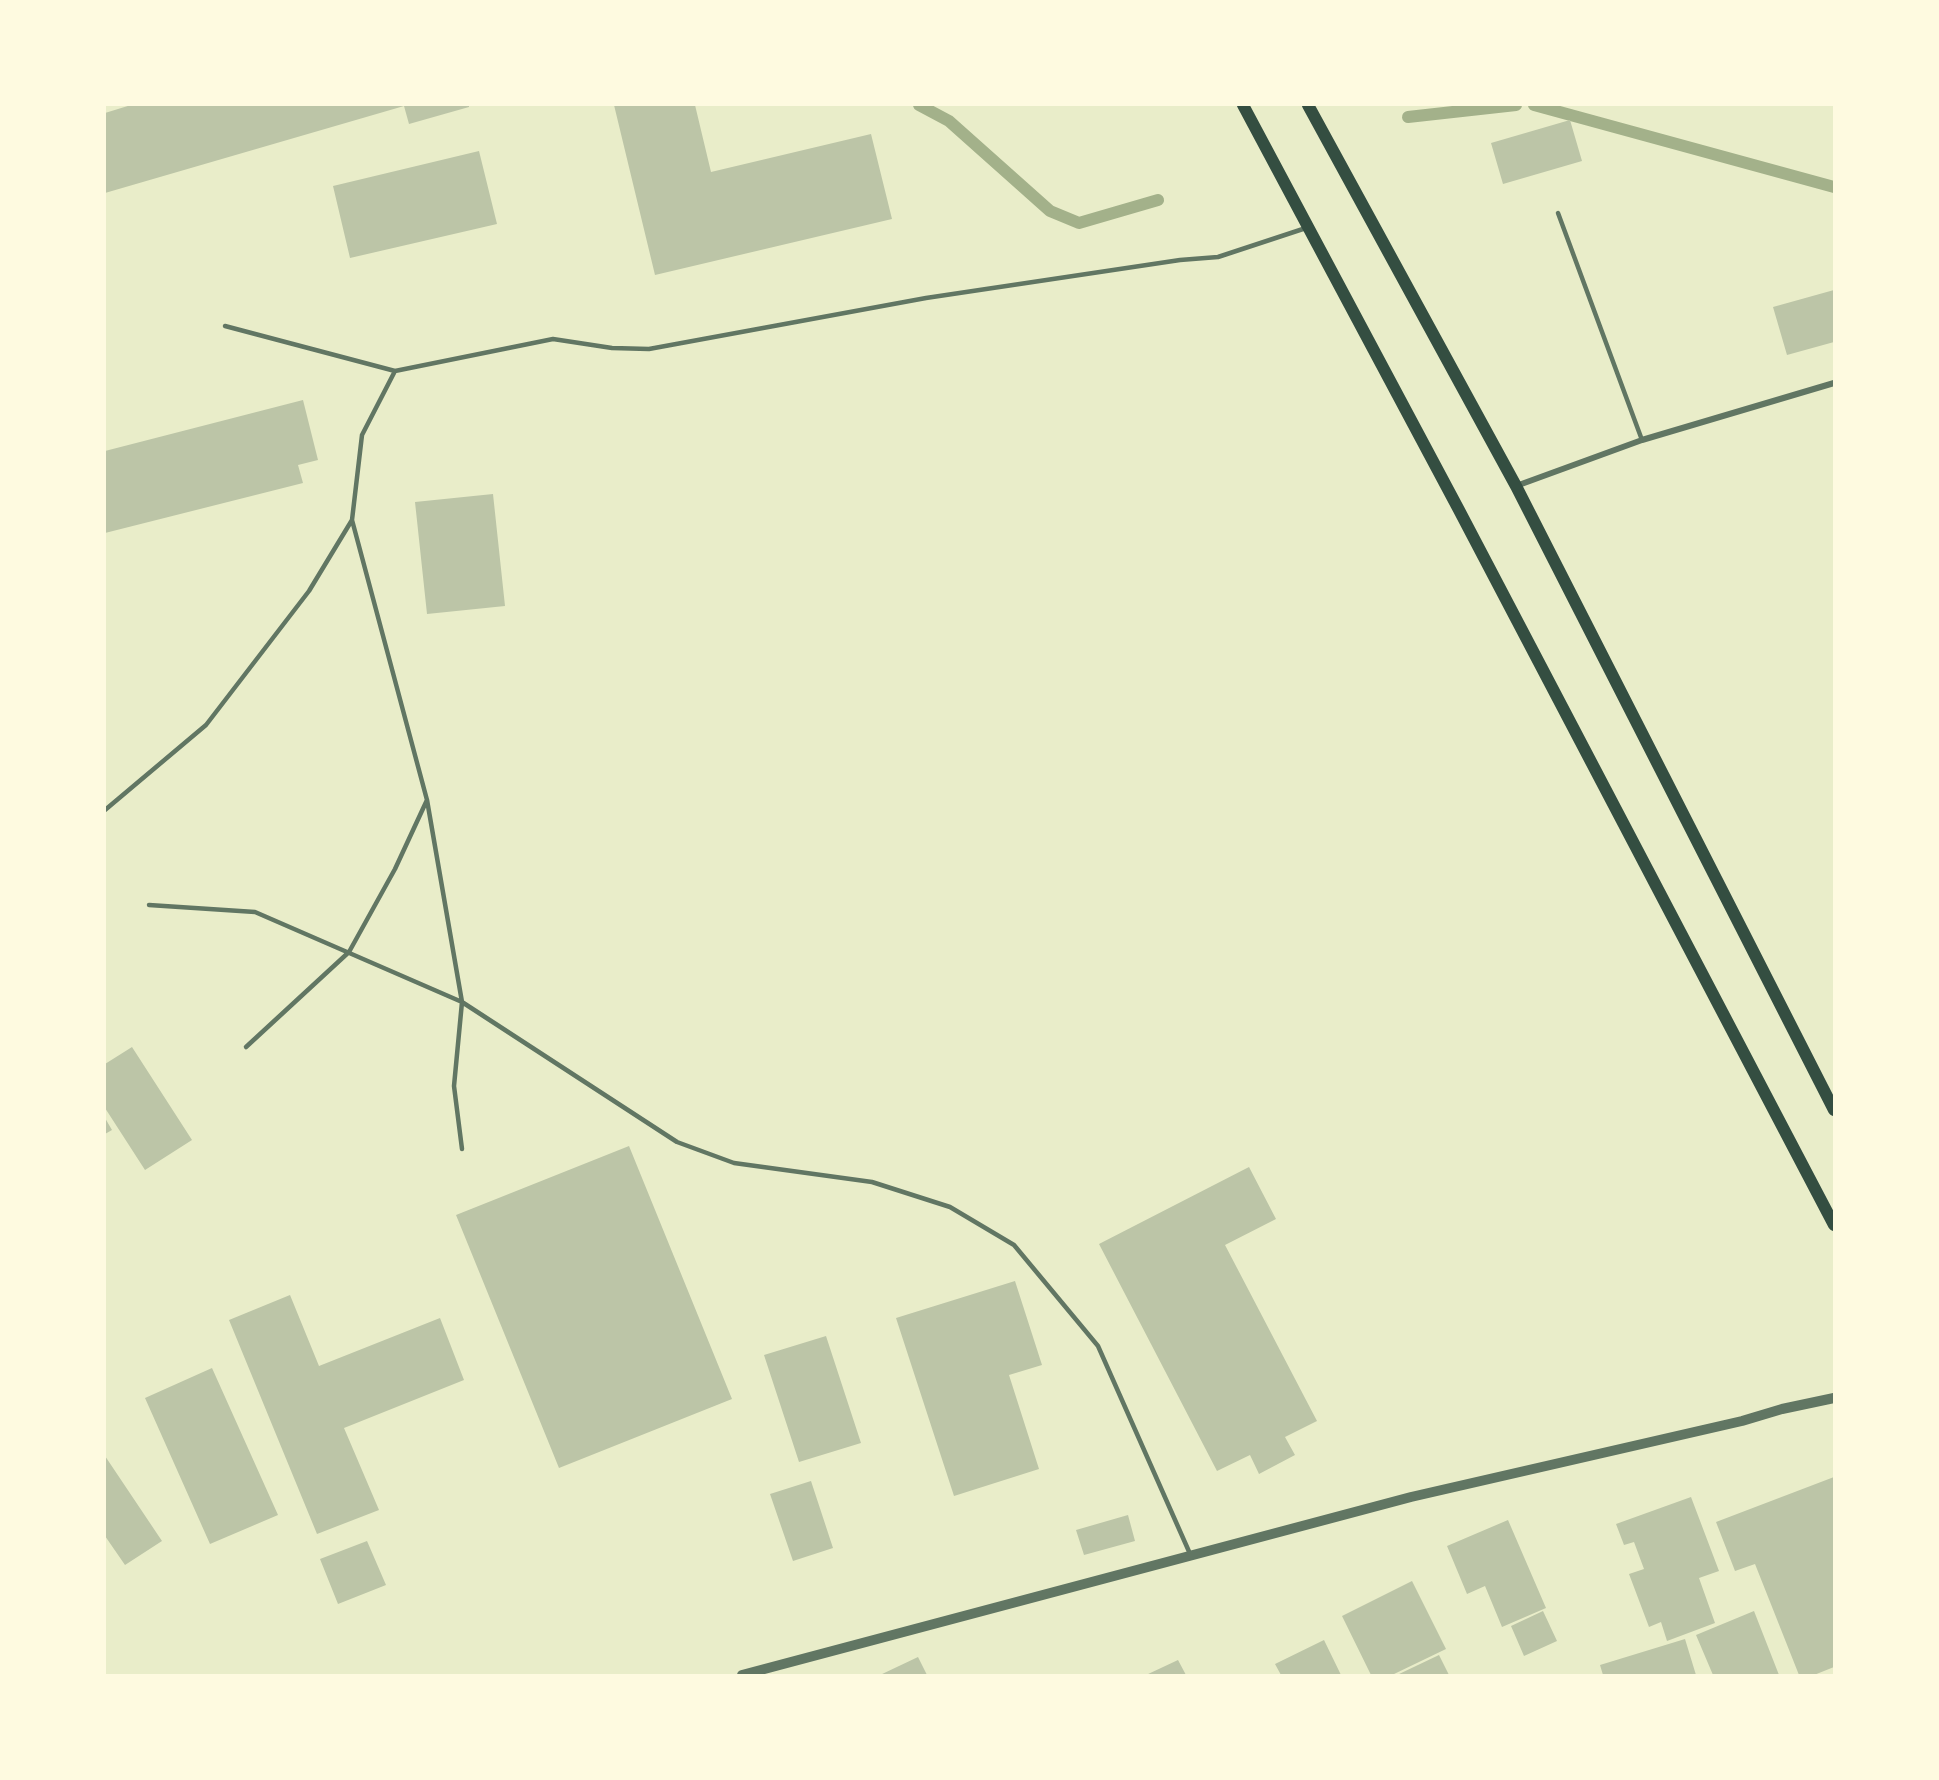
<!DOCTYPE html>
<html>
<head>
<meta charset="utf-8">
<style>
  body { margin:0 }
  #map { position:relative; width:1939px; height:1780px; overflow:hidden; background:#e9edc9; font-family:Ubuntu,sans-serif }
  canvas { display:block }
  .frame { position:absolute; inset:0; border:106px solid #fefae0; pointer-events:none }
</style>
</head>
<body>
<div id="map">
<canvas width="1939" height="1780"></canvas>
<div class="frame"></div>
</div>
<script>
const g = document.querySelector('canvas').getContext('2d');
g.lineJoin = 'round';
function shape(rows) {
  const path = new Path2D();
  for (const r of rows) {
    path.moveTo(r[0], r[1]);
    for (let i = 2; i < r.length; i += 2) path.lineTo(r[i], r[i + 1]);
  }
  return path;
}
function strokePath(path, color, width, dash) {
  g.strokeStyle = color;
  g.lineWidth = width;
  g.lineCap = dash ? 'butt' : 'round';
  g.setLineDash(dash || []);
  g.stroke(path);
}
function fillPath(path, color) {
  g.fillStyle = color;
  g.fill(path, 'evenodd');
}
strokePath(shape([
  [919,105,949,121,1050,211,1079,223,1158,200],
  [1534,105,1834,187],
  [1408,117,1516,105]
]), '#a3b18a', 12);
fillPath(shape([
  [131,105,469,105,469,107,409,124,404,106,105,193,105,113],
  [614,105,695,105,711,172,871,134,892,219,655,275],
  [1570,120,1582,161,1503,184,1491,143],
  [479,151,497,224,350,258,333,186],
  [1834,290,1834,342,1787,355,1773,307],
  [303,400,318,460,298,465,303,483,105,533,105,451],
  [493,494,505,606,427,614,415,502],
  [132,1047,192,1140,145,1170,105,1108,105,1064],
  [105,1118,112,1130,105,1134],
  [629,1146,732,1399,559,1468,456,1215],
  [1249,1167,1276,1219,1225,1245,1317,1421,1285,1437,1295,1455,1259,1474,1250,1455,1217,1471,1099,1244],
  [1015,1281,1042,1365,1009,1375,1039,1469,954,1496,896,1318],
  [290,1295,319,1366,440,1318,464,1380,344,1428,379,1510,317,1534,229,1320],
  [826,1336,861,1443,799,1462,764,1355],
  [212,1368,278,1515,210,1544,145,1398],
  [105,1456,162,1541,125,1565,105,1536],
  [1834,1477,1834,1667,1814,1675,1799,1675,1755,1564,1735,1571,1716,1522],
  [811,1481,833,1548,793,1561,770,1494],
  [1691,1497,1719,1571,1699,1578,1715,1623,1667,1641,1661,1622,1649,1627,1629,1574,1644,1569,1634,1542,1624,1545,1616,1524],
  [1128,1515,1135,1541,1084,1555,1076,1530],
  [1508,1520,1546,1608,1502,1627,1485,1586,1467,1594,1447,1546],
  [367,1541,386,1585,338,1604,320,1559],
  [1412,1581,1446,1649,1392,1675,1371,1675,1342,1616],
  [1543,1611,1557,1641,1524,1656,1511,1626],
  [1754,1611,1779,1675,1713,1675,1696,1635],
  [1685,1639,1696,1675,1603,1675,1600,1665],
  [1324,1640,1341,1675,1281,1675,1275,1664],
  [1439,1655,1449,1675,1397,1675],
  [918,1657,927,1675,880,1675],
  [1178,1660,1186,1675,1146,1675]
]), '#bcc5a7');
strokePath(shape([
  [1558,213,1642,440],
  [225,326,395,371,553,339,612,348,649,349,926,298,1180,260,1218,257,1306,228],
  [395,371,362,435,352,520,427,800,462,1002,677,1142,734,1163,872,1182,950,1207,1014,1245,1098,1346,1191,1556],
  [105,810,206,725,309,591,352,520],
  [149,905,255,912,462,1002,454,1086,462,1149],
  [246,1047,349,952,395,869,427,800]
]), '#617663', 4.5);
strokePath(shape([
  [1516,486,1642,440,1834,383]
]), '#617663', 6);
strokePath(shape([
  [742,1675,1411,1497,1742,1421,1782,1409,1834,1398]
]), '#617663', 10);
strokePath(shape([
  [1243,105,1459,510,1834,1225],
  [1308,105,1516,486,1834,1110]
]), '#344e41', 12);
</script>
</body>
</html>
